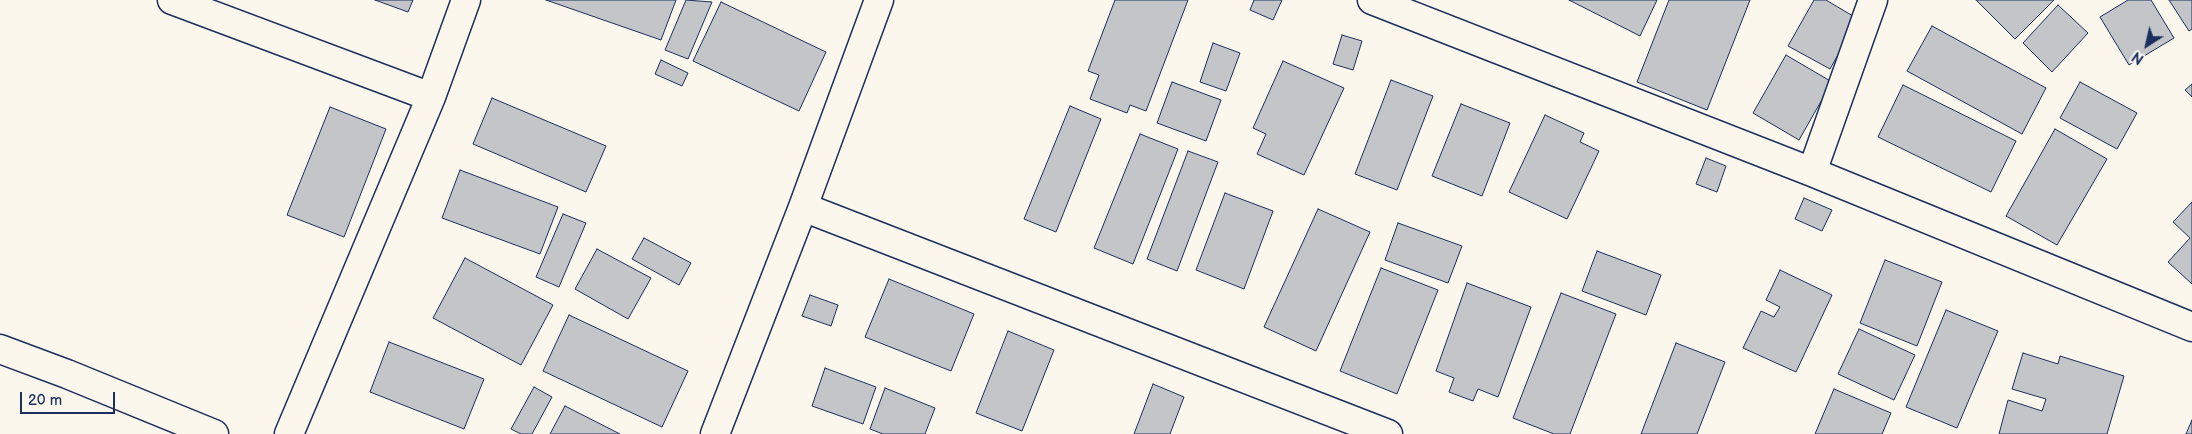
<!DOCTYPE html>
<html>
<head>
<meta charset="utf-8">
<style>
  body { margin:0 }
  #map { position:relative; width:2192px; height:434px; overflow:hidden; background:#fbf7ec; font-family:"Balsamiq Sans",sans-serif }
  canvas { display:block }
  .north { position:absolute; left:2122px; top:20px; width:50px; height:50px; -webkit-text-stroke:4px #fbf7ec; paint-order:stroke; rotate:215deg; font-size:14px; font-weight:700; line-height:20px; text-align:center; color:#1b2f5e }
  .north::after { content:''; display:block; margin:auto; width:18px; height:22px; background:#1b2f5e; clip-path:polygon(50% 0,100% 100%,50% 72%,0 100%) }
  .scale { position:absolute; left:20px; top:392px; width:95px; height:22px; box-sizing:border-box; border:2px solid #1b2f5e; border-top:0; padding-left:6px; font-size:15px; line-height:18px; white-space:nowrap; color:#1b2f5e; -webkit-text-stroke:4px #fbf7ec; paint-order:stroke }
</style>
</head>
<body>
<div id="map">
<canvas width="2192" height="434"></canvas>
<div class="north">N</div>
<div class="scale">20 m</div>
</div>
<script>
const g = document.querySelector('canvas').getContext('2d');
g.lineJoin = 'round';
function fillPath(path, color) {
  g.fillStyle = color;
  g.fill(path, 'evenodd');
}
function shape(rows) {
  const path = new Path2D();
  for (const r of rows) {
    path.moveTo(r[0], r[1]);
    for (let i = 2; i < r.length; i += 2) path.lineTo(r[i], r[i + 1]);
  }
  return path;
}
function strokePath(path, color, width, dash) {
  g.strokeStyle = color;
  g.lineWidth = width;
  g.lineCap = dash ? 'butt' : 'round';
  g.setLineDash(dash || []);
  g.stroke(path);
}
const building = shape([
  [375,0,413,0,408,12,375,0],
  [546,0,676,0,661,40,546,0],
  [686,0,712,2,688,59,665,50,686,0],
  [1115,0,1188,0,1146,111,1130,105,1127,113,1090,99,1099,75,1088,71,1115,0],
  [1254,0,1282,0,1273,20,1250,10,1254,0],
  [1569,0,1657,0,1640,36,1569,0],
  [1669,0,1750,0,1707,110,1637,82,1669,0],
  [1814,0,1826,0,1858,19,1830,69,1788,46,1814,0],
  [1976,0,2054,0,2015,39,1976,0],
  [2128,0,2151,0,2174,38,2129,65,2100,17,2128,0],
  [2169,0,2192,0,2192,29,2189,31,2169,0],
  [721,2,826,52,799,111,693,61,721,2],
  [2058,5,2088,33,2052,72,2023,43,2058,5],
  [1932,26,2046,88,2022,134,1907,71,1932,26],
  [1342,35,1362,41,1353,70,1333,64,1342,35],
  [1213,43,1240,53,1226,91,1200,82,1213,43],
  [1786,55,1832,82,1799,140,1753,113,1786,55],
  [661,60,688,73,682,86,655,74,661,60],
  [1283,61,1344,88,1304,175,1257,154,1266,134,1253,128,1283,61],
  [1391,80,1433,96,1397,190,1355,174,1391,80],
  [1172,82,1221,100,1206,141,1157,123,1172,82],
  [2080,82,2137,113,2117,149,2060,118,2080,82],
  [2192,84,2192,97,2185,90,2192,84],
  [1903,85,2016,141,1991,192,1878,137,1903,85],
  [492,98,606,146,586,192,473,144,492,98],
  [1461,104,1510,123,1482,196,1432,176,1461,104],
  [1070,106,1101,119,1056,232,1024,219,1070,106],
  [330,107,386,129,344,237,287,215,330,107],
  [1545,115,1584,133,1580,142,1599,151,1567,219,1509,192,1545,115],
  [2055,129,2107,159,2057,245,2006,216,2055,129],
  [1140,134,1178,149,1133,264,1094,248,1140,134],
  [1188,151,1218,162,1177,271,1147,259,1188,151],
  [1706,158,1726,166,1717,192,1696,184,1706,158],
  [460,170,558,207,540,254,442,218,460,170],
  [1225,193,1273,211,1244,289,1196,270,1225,193],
  [1804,198,1832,210,1822,231,1795,219,1804,198],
  [2192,202,2192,284,2168,262,2190,238,2173,222,2192,202],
  [1318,209,1370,232,1316,351,1264,327,1318,209],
  [563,214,586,223,559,287,536,277,563,214],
  [1398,223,1462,246,1448,283,1385,260,1398,223],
  [644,238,691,263,679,285,632,259,644,238],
  [597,249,651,278,628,319,575,289,597,249],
  [1597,251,1661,275,1646,315,1582,291,1597,251],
  [465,258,553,305,521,365,433,318,465,258],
  [1885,260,1942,282,1917,346,1860,323,1885,260],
  [1381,268,1438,290,1397,394,1340,371,1381,268],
  [1780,270,1832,295,1796,372,1743,348,1761,311,1774,317,1780,307,1766,300,1780,270],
  [889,279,974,314,951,371,865,337,889,279],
  [1467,283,1531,307,1498,397,1478,389,1473,401,1449,392,1454,378,1436,371,1467,283],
  [1561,293,1616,314,1570,434,1554,434,1513,418,1561,293],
  [810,295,838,305,831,326,802,316,810,295],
  [1946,310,1998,331,1957,428,1906,407,1946,310],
  [569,315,688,371,662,427,543,371,569,315],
  [1859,329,1915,355,1894,400,1838,374,1859,329],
  [1008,331,1054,350,1022,431,976,413,1008,331],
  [389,342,484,379,464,429,370,392,389,342],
  [1676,343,1725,362,1697,434,1641,434,1676,343],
  [2023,353,2058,364,2060,356,2124,376,2107,434,1999,434,2008,400,2042,411,2046,399,2012,389,2023,353],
  [825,368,876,387,863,424,812,406,825,368],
  [1153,384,1184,397,1170,434,1134,434,1153,384],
  [534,387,552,397,532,434,521,434,511,429,534,387],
  [885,388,935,408,925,434,883,434,870,429,885,388],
  [1834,389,1891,413,1882,434,1815,434,1834,389],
  [565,406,620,434,550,434,565,406],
  [2192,420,2192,434,2186,434,2192,420]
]);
fillPath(building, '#c3c5c9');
strokePath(building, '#1b2f5e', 1);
const street = shape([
  [172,0,431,97],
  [1372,0,1812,172,2192,327],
  [1812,172,1873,0],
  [803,207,1388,434],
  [0,349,67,374,214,434],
  [289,434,431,97,466,0],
  [715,434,803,207,879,0]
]);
strokePath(street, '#1b2f5e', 31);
strokePath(street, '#fbf7ec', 28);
</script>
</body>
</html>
